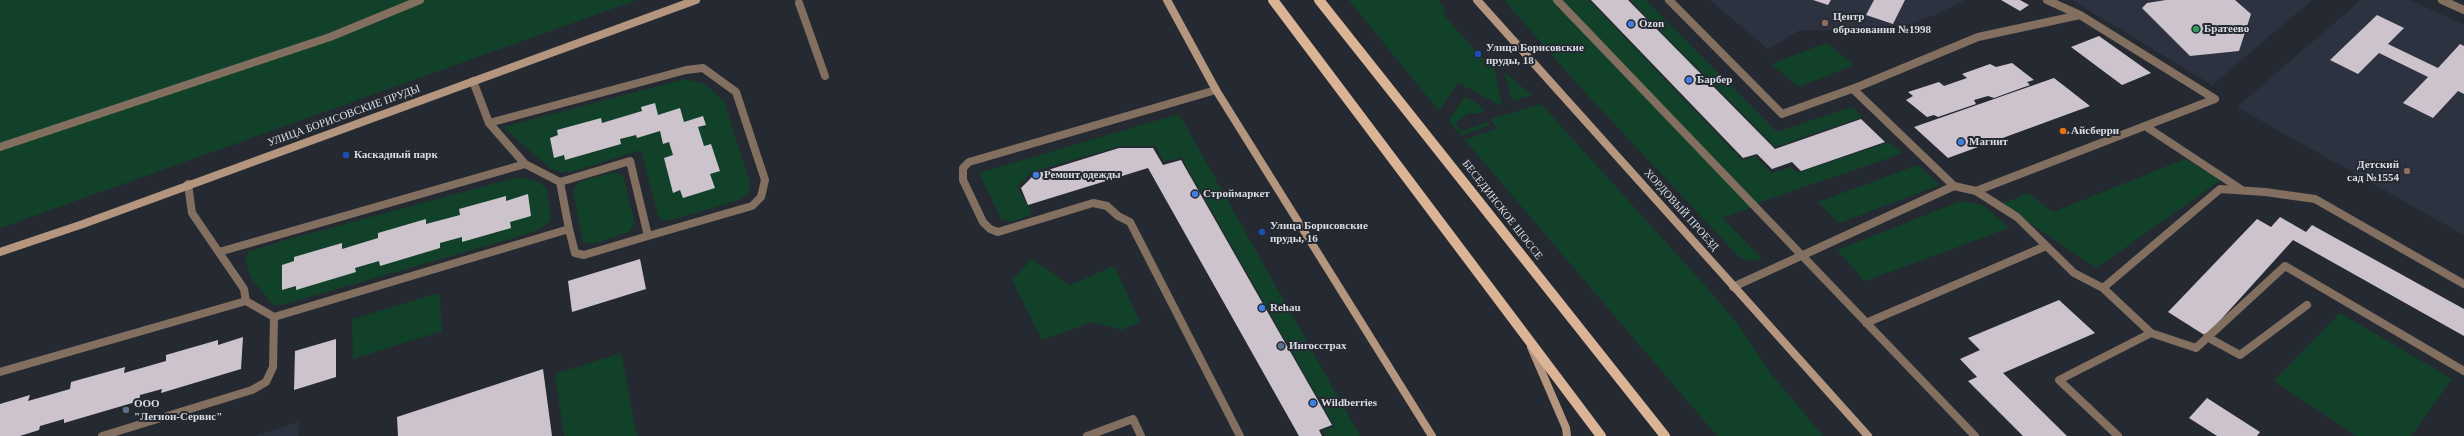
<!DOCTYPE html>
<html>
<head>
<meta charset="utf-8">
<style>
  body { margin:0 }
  canvas { display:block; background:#252931 }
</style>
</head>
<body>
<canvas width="2464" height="436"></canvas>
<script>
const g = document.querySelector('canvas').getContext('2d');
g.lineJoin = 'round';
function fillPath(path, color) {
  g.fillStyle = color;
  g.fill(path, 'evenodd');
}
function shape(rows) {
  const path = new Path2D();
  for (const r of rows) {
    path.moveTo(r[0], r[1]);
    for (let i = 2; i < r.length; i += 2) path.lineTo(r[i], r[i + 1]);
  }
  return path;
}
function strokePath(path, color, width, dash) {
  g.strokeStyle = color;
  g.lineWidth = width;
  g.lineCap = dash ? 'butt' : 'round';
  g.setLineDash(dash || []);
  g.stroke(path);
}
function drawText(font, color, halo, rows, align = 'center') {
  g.font = font + ' Georgia,serif';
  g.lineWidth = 4;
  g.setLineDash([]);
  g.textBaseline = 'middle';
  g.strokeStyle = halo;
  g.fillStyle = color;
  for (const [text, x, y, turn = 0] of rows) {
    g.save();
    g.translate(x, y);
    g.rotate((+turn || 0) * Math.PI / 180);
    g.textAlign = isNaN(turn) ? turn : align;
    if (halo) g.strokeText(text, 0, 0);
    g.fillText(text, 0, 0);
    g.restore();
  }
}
fillPath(shape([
  [1710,0,1965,0,1935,15,1889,31,1800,30,1768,49],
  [2072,0,2312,0,2212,85],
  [2361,0,2410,0,2464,25,2464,235,2237,107],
  [299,422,298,436,256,436,298,422]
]), '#2c3240');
fillPath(shape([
  [0,0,637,0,0,228],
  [1349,0,1438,0,1446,10,1443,14,1479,55,1494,67,1502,106,1458,83,1439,111],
  [1504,0,1557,0,1752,207,1723,218,1762,259,1755,261,1740,258,1579,86],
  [1560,0,1589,0,1743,161,1755,156,1772,173,1791,167,1797,173,1889,142,1903,153,1755,204],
  [1630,0,1646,0,1777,132,1852,107,1863,117,1775,147],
  [1827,43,1854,65,1799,87,1771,64],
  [1504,72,1532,95,1512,101],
  [685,79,705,84,724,101,750,183,750,189,748,194,739,200,668,221,660,219,658,215,641,150,571,172,560,172,551,169,503,127],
  [1464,97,1476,102,1485,111,1476,114,1469,113,1455,123,1462,131,1487,122,1490,125,1462,136,1449,121],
  [1541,104,1709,290,1736,322,1772,375,1823,436,1717,436,1465,140,1497,128,1490,119],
  [1179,114,1360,436,1326,436,1323,431,1334,426,1181,157,1164,162,1156,146,1120,146,1032,172,1017,186,1032,214,1012,222,1001,219,979,173],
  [2185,159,2221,180,2096,268,2002,204,2028,193,2053,212],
  [1918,165,1940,185,1839,223,1818,202],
  [614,172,623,176,635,223,629,232,593,244,583,241,573,191,579,182],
  [523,178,538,182,547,189,551,220,542,228,530,233,282,305,273,305,251,278,245,260,248,252,282,241,511,179],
  [1961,201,1983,205,2009,228,1865,281,1837,250],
  [1032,259,1070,285,1114,266,1140,322,1121,330,1092,322,1042,340,1012,280],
  [439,293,442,331,353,359,352,319],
  [2340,313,2452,379,2411,436,2357,436,2274,381],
  [621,353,637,436,564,436,555,374]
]), '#114129');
fillPath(shape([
  [1591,0,1628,0,1775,149,1861,119,1885,142,1801,171,1792,162,1772,169,1757,154,1743,158],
  [1813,0,1831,0,1828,5],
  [1874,0,1905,0,1893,24,1866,15],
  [2001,0,2020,0,2029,5,2020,11],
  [2166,0,2235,0,2251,14,2239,51,2190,56,2142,8,2147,3],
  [2377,15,2404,28,2388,44,2438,68,2460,44,2464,46,2464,94,2458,91,2433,118,2403,103,2428,77,2379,53,2358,74,2330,60],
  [2099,36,2151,73,2122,85,2071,47],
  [2012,63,2034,80,2027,82,2030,85,1994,98,1988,96,1974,100,1976,104,1938,117,1934,115,1927,117,1906,100,1913,96,1908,92,1939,82,1944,86,1967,78,1962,74,1990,64,1996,67],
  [2054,78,2090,106,1948,158,1914,127],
  [655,103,658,115,680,108,684,122,703,116,706,125,698,127,704,146,711,144,720,171,710,174,715,188,683,198,680,190,673,193,664,158,673,155,669,142,663,144,660,131,637,138,636,135,620,139,621,144,565,160,564,155,554,158,550,138,558,135,557,130,601,118,602,123,642,111,641,107],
  [2064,128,2070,133,2063,135,2058,131],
  [1119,148,1153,148,1163,165,1181,160,1332,425,1319,430,1322,436,1299,436,1148,168,1028,205,1021,188,1035,174],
  [528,194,531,216,510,222,511,228,462,242,462,237,440,243,440,248,380,266,379,261,355,268,356,272,296,290,296,286,282,290,282,265,294,261,294,257,342,243,342,249,378,238,378,233,426,219,426,224,460,215,459,209,506,196,506,201],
  [2280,217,2306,232,2312,225,2464,309,2464,336,2293,240,2206,336,2168,312,2257,219,2271,227],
  [640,259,646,289,572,312,568,281],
  [2059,300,2095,333,2003,373,2067,436,2023,436,1968,381,1977,377,1960,359,1980,350,1968,338],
  [243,337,241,369,161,393,162,389,140,395,139,401,64,423,64,419,40,426,39,430,20,436,0,436,0,404,30,395,28,401,70,389,71,382,125,367,124,373,166,361,166,355,218,340,218,345],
  [336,339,336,377,294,390,295,351],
  [543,369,552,436,398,436,397,417],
  [2207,398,2260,432,2257,436,2217,436,2189,418]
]), '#ccc3cd');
strokePath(shape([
  [1557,0,1975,436],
  [1669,0,1782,114,1860,86,1978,37,2080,15,2215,99,1976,191],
  [2047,0,2080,15],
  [2442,0,2464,10],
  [799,3,825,76],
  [1853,89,1954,186],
  [1216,90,969,162,963,168,963,180,983,222,990,229,998,232,1093,203,1107,206,1118,216,1130,222,1240,436],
  [489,123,525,164,560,182],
  [2145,126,2242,190],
  [188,184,192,213,244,289,246,301,274,317],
  [569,229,575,253,584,255,648,236],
  [219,252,525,164],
  [1733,287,1954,186,1976,191,2017,217,2074,273,2103,288,2151,333,2059,380,2118,436],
  [2103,288,2220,189,2265,192,2315,199,2464,284],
  [1866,323,2046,246],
  [2151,333,2196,348,2285,266,2464,371],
  [2207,337,2240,355,2307,305],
  [0,372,246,301],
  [102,436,252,390,266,382,273,367,274,317,569,229,560,182,630,161,648,236,752,206,761,197,765,180,736,92,703,68,686,70,489,123,473,81],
  [1087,436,1133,419,1141,436]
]), '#826f60', 8);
strokePath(shape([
  [0,147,330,37,420,0]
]), '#826f60', 8);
strokePath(shape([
  [1167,0,1216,90,1432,436],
  [1477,0,1868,436],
  [0,252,83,224,696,0],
  [1531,347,1566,428,1567,436]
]), '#b4967f', 8);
strokePath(shape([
  [1273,0,1601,436],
  [1319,0,1665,436]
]), '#dbb496', 10);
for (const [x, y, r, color] of [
  [1825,23,4,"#8d6e63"],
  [1631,24,4,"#3f7fe0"],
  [2196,29,4,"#2e9e5b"],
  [1478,54,4,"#1a4fb4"],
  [1689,80,4,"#3f7fe0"],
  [2063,131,4,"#e8710a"],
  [1961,142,4,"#3f7fe0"],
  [346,155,4,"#1a4fb4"],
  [2407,171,4,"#8d6e63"],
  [1036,175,4,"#3f7fe0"],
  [1195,194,4,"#3f7fe0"],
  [1262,232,4,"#1a4fb4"],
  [1262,308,4,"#3f7fe0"],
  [1281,346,4,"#5c6f8a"],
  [1313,403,4,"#3f7fe0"],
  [126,410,4,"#5c6f8a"]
]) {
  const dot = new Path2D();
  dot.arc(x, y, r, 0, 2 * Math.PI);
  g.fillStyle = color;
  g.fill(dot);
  strokePath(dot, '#252931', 1.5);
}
drawText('bold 11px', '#dadde3', '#252931', [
  ["Центр",1833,17],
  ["образования №1998",1833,30],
  ["Ozon",1639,24],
  ["Братеево",2204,29],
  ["Улица Борисовские",1486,48],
  ["пруды, 18",1486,61],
  ["Барбер",1697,80],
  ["Айсберри",2071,131],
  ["Магнит",1969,142],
  ["Каскадный парк",354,155],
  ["Детский",2399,165,"right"],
  ["сад №1554",2399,178,"right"],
  ["Ремонт одежды",1044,175],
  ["Строймаркет",1203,194],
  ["Улица Борисовские",1270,226],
  ["пруды, 16",1270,239],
  ["Rehau",1270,308],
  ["Ингосстрах",1289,346],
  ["Wildberries",1321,403],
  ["ООО",134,404],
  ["\"Легион-Сервис\"",134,417]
], 'left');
drawText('11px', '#dadde3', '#252931', [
  ["УЛИЦА БОРИСОВСКИЕ ПРУДЫ",344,116,-20],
  ["БЕСЕДИНСКОЕ ШОССЕ",1502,210,52],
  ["ХОРДОВЫЙ ПРОЕЗД",1681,210,48]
]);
</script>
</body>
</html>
